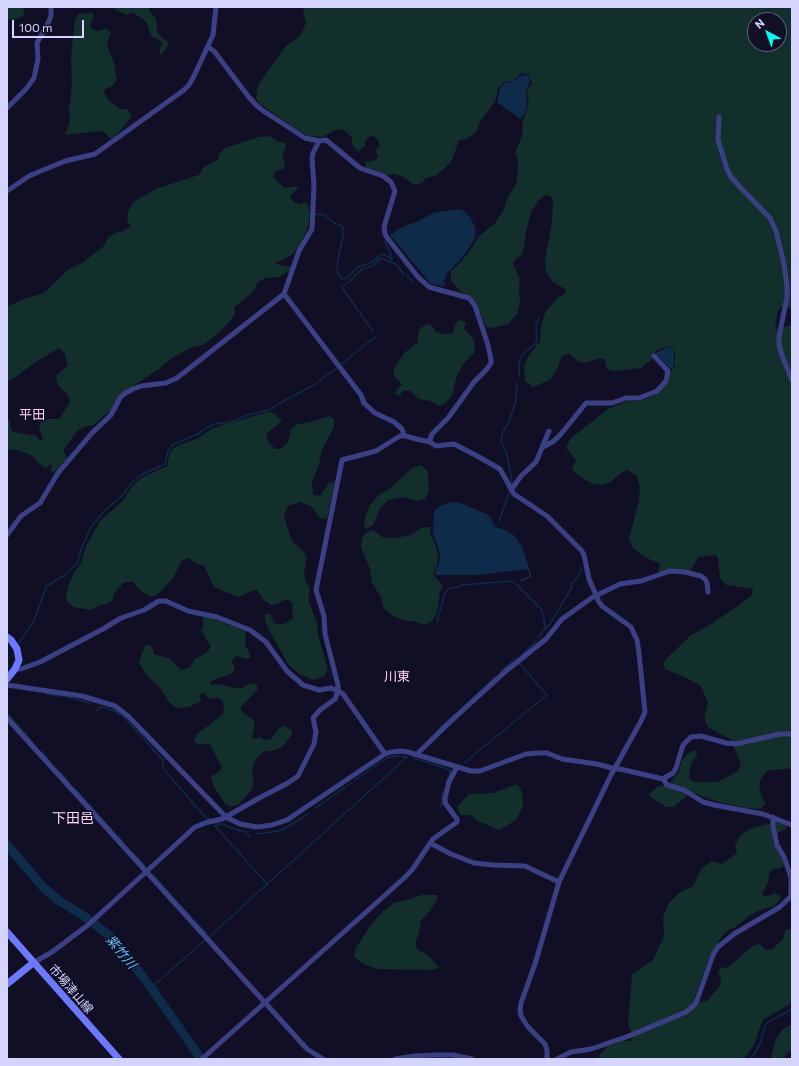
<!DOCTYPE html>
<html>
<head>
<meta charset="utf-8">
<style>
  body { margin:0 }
  #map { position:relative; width:799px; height:1066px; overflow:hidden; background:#110f26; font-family:Commissioner,sans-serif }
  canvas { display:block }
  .frame { position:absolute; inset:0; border:8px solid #d5d4fe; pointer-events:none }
  .north { position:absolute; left:747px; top:12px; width:40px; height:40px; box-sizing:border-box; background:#110f26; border:1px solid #5f5e7c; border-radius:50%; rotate:319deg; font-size:11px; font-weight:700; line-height:16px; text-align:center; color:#d5d4fe }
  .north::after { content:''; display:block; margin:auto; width:14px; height:18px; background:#03fbfa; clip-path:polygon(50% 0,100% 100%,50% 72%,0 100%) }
  .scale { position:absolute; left:12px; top:20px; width:72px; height:18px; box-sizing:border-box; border:2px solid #d5d4fe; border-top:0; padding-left:5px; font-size:12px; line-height:14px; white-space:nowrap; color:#d5d4fe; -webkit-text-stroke:3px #110f26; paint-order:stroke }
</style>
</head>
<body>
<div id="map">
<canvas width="799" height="1066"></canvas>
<div class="frame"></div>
<div class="north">N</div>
<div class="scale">100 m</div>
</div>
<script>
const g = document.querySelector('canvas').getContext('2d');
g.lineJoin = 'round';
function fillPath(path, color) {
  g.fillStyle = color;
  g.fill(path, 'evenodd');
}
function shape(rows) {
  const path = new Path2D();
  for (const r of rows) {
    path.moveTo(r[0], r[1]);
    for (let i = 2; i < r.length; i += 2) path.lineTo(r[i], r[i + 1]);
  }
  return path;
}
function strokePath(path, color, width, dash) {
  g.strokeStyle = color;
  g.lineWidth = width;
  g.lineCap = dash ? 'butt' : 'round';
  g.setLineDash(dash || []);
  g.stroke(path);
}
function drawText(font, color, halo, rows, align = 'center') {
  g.font = font + ' Commissioner,"Noto Sans JP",sans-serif';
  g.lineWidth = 3;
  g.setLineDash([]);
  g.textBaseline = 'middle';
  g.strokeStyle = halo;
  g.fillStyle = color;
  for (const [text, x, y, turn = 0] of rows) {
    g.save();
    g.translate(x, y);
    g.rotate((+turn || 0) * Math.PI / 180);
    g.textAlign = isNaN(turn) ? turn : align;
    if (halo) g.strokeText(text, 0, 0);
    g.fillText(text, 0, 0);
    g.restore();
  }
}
fillPath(shape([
  [7,7,25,7,23,16,14,20,7,19],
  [113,7,149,7,149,10,156,19,157,32,162,38,167,41,169,44,162,54,160,54,160,48,162,43,160,40,153,37,150,34,147,23,142,18,132,13,126,15,116,10],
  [304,7,792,7,792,306,788,308,782,306,778,310,775,326,777,330,790,325,792,327,792,768,766,771,759,783,760,791,765,804,760,809,746,808,718,802,694,793,687,795,674,807,666,807,651,797,649,794,659,786,665,786,670,783,679,771,682,761,688,753,696,750,697,755,691,764,689,778,694,782,717,782,738,771,741,763,730,739,708,727,704,718,708,703,701,686,689,679,665,669,663,662,691,635,710,625,746,600,752,595,753,589,726,585,720,578,718,558,716,555,698,557,689,574,676,573,663,575,658,572,660,567,659,563,644,557,633,548,629,539,639,500,640,487,637,476,627,470,621,473,610,482,603,485,592,484,574,472,572,468,575,464,576,460,566,448,570,439,608,409,627,401,637,401,651,397,660,391,667,384,670,373,675,366,675,352,671,347,668,346,655,351,651,360,641,368,614,371,607,369,605,360,600,358,585,363,579,362,569,354,562,356,557,369,550,380,533,387,525,381,524,367,528,357,540,341,541,326,545,313,557,298,566,293,565,289,553,282,546,272,545,260,552,223,553,204,551,196,545,195,538,201,531,212,526,232,524,248,522,254,515,260,513,264,520,279,519,288,520,303,517,314,508,324,492,328,486,327,477,305,470,297,460,291,451,281,451,271,461,262,471,249,478,237,495,223,503,211,508,197,516,184,518,171,518,159,515,153,522,136,523,120,529,102,527,95,528,89,532,83,529,75,522,73,512,81,504,82,498,88,495,102,480,122,476,132,466,139,459,140,452,160,445,168,435,176,426,178,422,183,414,185,405,178,395,174,387,175,366,168,365,162,374,161,378,157,376,149,380,146,378,140,371,135,365,141,365,146,358,152,352,144,352,138,343,129,333,131,323,137,309,136,296,129,260,104,256,98,258,85,285,47,300,36,306,23,303,11],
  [755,20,779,20,779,44,755,44],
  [92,13,94,15,90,25,93,30,98,31,106,28,111,33,109,37,107,45,114,63,117,80,112,86,104,90,104,92,109,101,120,109,126,109,131,113,131,117,121,130,114,137,110,138,105,133,100,131,65,135,70,121,69,110,72,86,71,56,75,20,78,14],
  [269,136,278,142,285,142,286,147,282,155,285,162,284,168,275,172,274,178,284,188,299,186,290,197,294,202,300,204,306,202,310,212,308,228,301,243,294,253,275,264,293,267,289,271,279,277,265,278,258,282,252,293,234,307,235,315,219,333,203,345,192,347,172,358,160,368,123,393,112,409,93,425,84,427,77,431,63,451,68,459,58,471,52,472,51,469,52,463,46,468,37,462,33,456,18,450,10,450,7,448,7,418,10,420,10,426,13,432,36,436,40,441,43,440,39,425,42,421,49,419,59,419,70,402,68,396,57,383,56,376,68,365,64,352,59,348,39,360,11,380,7,381,7,307,21,300,44,293,69,269,82,263,104,246,108,238,115,233,123,231,131,226,127,220,128,212,133,202,156,189,199,175,203,168,218,159,219,154,225,148,259,137],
  [461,320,466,323,464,329,474,340,475,352,464,363,457,375,452,395,445,403,438,406,431,401,419,399,409,390,403,391,399,396,395,394,397,389,402,384,395,377,393,370,404,353,418,342,418,333,422,327,428,324,433,327,435,331,443,334,451,334,454,331,454,327,457,322],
  [269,412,275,414,282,421,266,434,268,441,275,449,281,449,288,442,291,429,298,424,311,422,329,416,334,419,334,428,328,438,321,452,319,465,312,482,313,495,320,496,329,483,335,481,327,518,321,519,312,507,300,502,288,506,284,516,292,541,302,550,307,557,304,575,306,582,310,589,308,600,317,623,318,635,328,670,324,676,314,680,299,674,288,664,270,632,265,621,265,615,270,613,274,623,281,625,293,619,292,603,287,599,275,605,271,605,264,600,257,590,254,590,238,597,214,587,204,566,195,563,189,558,182,560,173,578,158,594,151,597,142,592,133,582,124,582,114,594,112,601,106,604,100,605,91,610,73,607,66,600,68,586,74,573,81,563,86,546,101,520,122,502,133,485,143,477,167,466,170,452,177,446,197,439,211,429,222,425],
  [421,465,428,472,429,491,425,499,417,501,404,497,388,500,381,507,373,525,367,529,364,526,365,518,370,505,379,495,390,488,412,468],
  [423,527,430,527,431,535,437,549,438,557,437,566,433,574,443,586,440,592,437,613,431,622,424,625,413,621,405,621,394,616,384,609,381,597,372,583,370,569,361,547,362,539,365,533,373,530,382,537,395,538,411,535],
  [207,616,245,631,246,635,245,644,251,657,247,659,236,656,231,661,235,669,233,673,213,680,210,683,211,685,219,684,235,688,242,688,251,683,256,684,258,689,241,707,241,711,252,719,255,724,252,737,254,739,260,737,264,740,271,739,279,728,284,726,292,731,292,735,282,747,272,751,265,751,259,755,254,762,252,771,254,782,252,789,239,804,231,807,225,803,213,785,211,776,219,772,222,767,209,743,199,745,194,741,196,735,223,714,224,707,222,700,218,698,210,699,203,693,200,695,201,701,189,707,176,708,169,702,160,688,146,674,139,663,142,653,146,645,152,646,154,654,170,659,181,670,190,667,195,659,206,653,211,647,201,630,203,626,203,617],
  [517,784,522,792,523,806,516,820,499,830,480,822,470,815,460,815,457,807,469,794,493,793],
  [777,822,785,824,787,828,779,832,772,839,784,864,782,868,774,869,770,871,768,882,762,894,766,897,775,893,781,896,780,900,774,906,758,911,749,916,736,927,728,930,722,936,709,958,695,996,699,1002,707,1001,720,986,721,978,718,973,722,967,727,968,754,945,760,944,765,950,773,949,783,939,785,931,788,929,792,930,792,999,789,1005,764,1019,761,1024,754,1045,744,1059,598,1059,600,1054,608,1046,622,1041,630,1041,633,1038,628,1024,632,974,653,960,664,936,663,917,669,903,679,893,693,886,702,868,712,861,722,864,737,853,735,845,741,835,752,828],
  [422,895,437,895,437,900,430,911,421,920,419,933,415,944,418,950,429,956,439,968,431,970,376,969,360,962,354,956,356,948,370,926,383,911,394,903,411,899],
  [792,1024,792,1050,787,1054,784,1059,771,1059,775,1041,782,1030]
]), '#122f2b');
fillPath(shape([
  [523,75,528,76,530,80,526,92,527,104,526,111,521,119,497,102,501,86,505,83,511,82],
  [458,209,463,210,471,218,475,228,476,235,473,242,461,259,446,274,444,281,445,286,431,284,390,235,400,228,421,220,433,213],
  [668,347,671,348,674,352,674,366,671,369,655,353],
  [457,502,487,514,491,518,493,524,495,527,506,530,515,536,522,547,531,574,531,577,521,582,520,580,529,576,529,571,527,569,479,575,435,575,435,573,439,563,440,556,439,549,433,533,434,513,436,509,440,506,448,503]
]), '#0f2b4a');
strokePath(shape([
  [314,217,317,214,325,215,334,223],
  [335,223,342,226,344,231,337,264,338,273,342,279,347,278,358,267,373,262,381,254,387,256,392,259],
  [391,262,396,264],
  [397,265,404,275],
  [406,275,414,283],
  [373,332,342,287,348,283,362,269,373,266,381,258,390,262,392,258,385,241,386,239],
  [340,365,375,337],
  [519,376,519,367,520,359,526,351,536,343,537,337,536,329,536,323,539,318],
  [511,485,512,480,506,451,501,442,502,434,509,422,516,400,517,382],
  [499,521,509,493],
  [437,622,445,593,449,588,459,587,462,585,512,581,516,584,541,609,544,618,545,629,538,637],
  [545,629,548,627,572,587,571,584,577,578,582,568],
  [18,644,34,621,46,587,63,576,77,564,82,547,91,527,105,510,122,496,132,482,141,475,165,464,168,451,172,445,198,434,208,427,215,424,231,422,250,414,270,410,280,403,314,385,338,367],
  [521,656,536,641],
  [500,672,516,658],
  [47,694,68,697,90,703],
  [96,710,102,707,115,711,123,716,164,761,162,765,165,771,207,819,211,819],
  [459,711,496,676],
  [7,713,22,730],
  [437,731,455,714],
  [24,732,37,748],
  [42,752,51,763],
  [414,758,442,767,451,771,446,783],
  [464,763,547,695,519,663,518,664],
  [60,772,70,784],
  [355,780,387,758,395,756,407,757],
  [75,789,87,802],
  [89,804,102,819],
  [316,808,351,783],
  [440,808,441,806,443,791],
  [103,820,116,835],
  [256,834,279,831,289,826,308,814],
  [118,836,122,841],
  [250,836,246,832,231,828,223,824,220,824,215,826,267,884],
  [133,853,145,866],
  [153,875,163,886],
  [165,888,177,902],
  [179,904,191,917],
  [194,920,206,933],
  [209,937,407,757],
  [152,987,204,941],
  [751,1059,760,1044,765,1026,767,1023,792,1009]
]), '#0f2b4a', 1.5);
strokePath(shape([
  [7,845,42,886,58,900,85,917,114,939,152,989,201,1059]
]), '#0f2b4a', 9);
strokePath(shape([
  [208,47,214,51,248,96,256,105,262,110,305,138,319,141,326,140,360,168,383,176,391,182,395,191,384,227,385,234,388,239,418,277,429,287,469,298,475,306,488,345,491,360,491,363,486,370,474,382,448,418,432,434,430,439,430,442],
  [7,108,26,89,34,78,38,59,37,43,49,21,51,16,51,7],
  [719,117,718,140,727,169,731,177,740,187,770,218,776,231,784,264,787,285,787,297,779,337,779,345,783,358,792,380],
  [7,191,29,176,65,161,95,154,184,90,189,85,194,76,213,35,216,7],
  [284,294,361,395,364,403,375,413,394,422,402,429,404,435],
  [543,447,554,441,561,434,586,403,612,403,626,398,639,398,657,391,666,381,668,371,654,356],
  [511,490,521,476,536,462,549,431],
  [7,535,21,516,40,503,58,473,92,433,111,415,120,398,124,394,133,389,141,386,166,383,177,378,284,294,299,251,312,229,314,184,312,159,313,153,319,141],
  [15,669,21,669,40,662,103,629,121,618,144,610,159,601,166,601,188,611,217,617,250,630,266,642,287,671,303,685,319,690,331,688,338,691,343,694,385,754],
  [7,685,82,696,115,706,128,716,226,817,240,824,257,827,272,825,287,820,385,754,391,752,401,751,408,752,471,771,480,771,526,754,538,753,547,753,562,759,597,764,615,769,620,769,663,779,673,773,676,768,683,745,691,737,701,736,726,743,736,744,780,734,792,734],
  [7,718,307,1049,323,1059],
  [418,755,419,752,450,722,506,671,546,639,562,619,593,597,620,584,641,581,670,571,685,572,701,576,705,579,707,583,708,592],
  [663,779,667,785,684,790,703,802,714,805,763,814,792,825],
  [430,843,451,854,474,863,493,865,525,866,559,882],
  [33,963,52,952,88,925,195,827,205,823,222,819,261,797,288,783,298,776,314,744,316,732,313,718,320,710,335,699,338,691,338,685,325,634,324,616,316,590,342,460,376,451,400,436,406,436,416,439,430,442,436,446,454,444,479,457,500,469,514,494,547,516,582,551,584,555,589,579,599,602,602,606,631,627,637,640,639,653,645,712,641,721,611,775,559,882,535,964,521,1003,520,1010,521,1016,528,1027,545,1044,547,1050,547,1059],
  [202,1059,403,879,412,870,433,839,457,822,457,819,445,803,445,798,449,782,457,767],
  [395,1059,415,1056,434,1055,453,1055,472,1059],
  [557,1059,571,1052,591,1049,629,1036,686,1012,692,1007,696,1003,713,955,718,947,734,934,780,907,791,896,791,877,784,857,777,845,773,826,773,817]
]), '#3b4084', 5);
strokePath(shape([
  [7,637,11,640,17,649,19,660,15,669,7,679],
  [7,932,119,1059],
  [7,984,33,963]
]), '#6d79fd', 7);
drawText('12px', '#d5d4fe', '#110f26', [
  ["市場津山線",71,989,49]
]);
drawText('13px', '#fed6f4', '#110f26', [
  ["平田",32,415],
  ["川東",397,677]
]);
drawText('italic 13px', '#64c6fd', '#110f26', [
  ["紫竹川",121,952,50]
]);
drawText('14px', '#fed6f4', '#110f26', [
  ["下田邑",73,818]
]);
</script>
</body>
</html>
